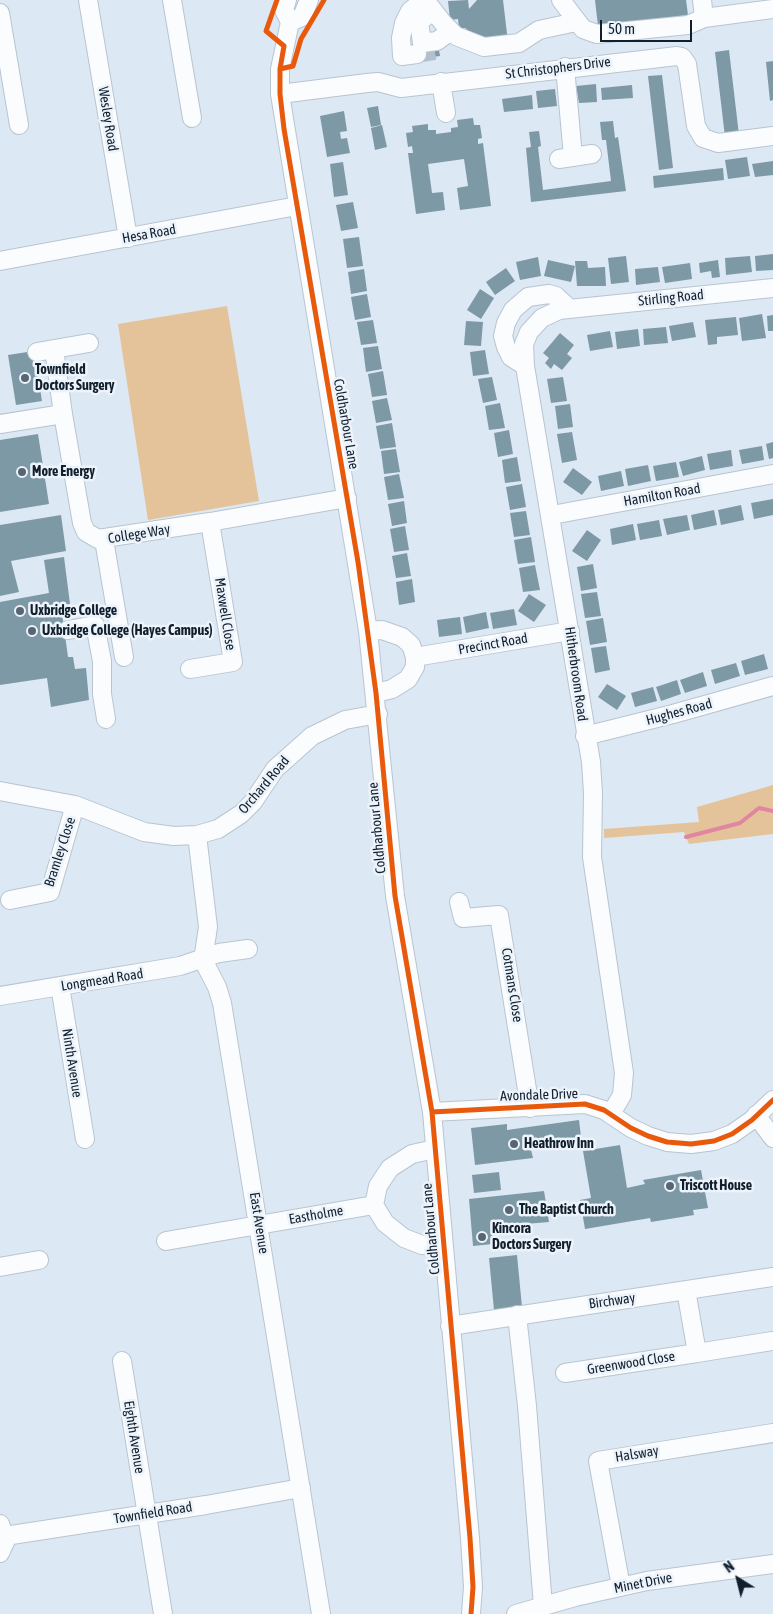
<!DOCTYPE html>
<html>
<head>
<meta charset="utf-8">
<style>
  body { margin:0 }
  #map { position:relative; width:773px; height:1614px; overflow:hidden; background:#dce8f4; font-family:"Asap Condensed",sans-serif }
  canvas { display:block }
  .north { position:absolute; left:713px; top:1554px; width:50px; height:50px; -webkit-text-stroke:4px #ecf3fb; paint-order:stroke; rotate:324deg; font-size:14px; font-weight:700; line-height:20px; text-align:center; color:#111f2c }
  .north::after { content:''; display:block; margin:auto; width:18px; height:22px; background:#111f2c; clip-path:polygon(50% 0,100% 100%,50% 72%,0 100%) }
  .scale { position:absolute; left:600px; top:20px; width:92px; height:22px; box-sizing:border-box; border:2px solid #111f2c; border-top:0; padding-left:6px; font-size:15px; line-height:18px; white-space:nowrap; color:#111f2c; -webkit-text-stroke:4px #ecf3fb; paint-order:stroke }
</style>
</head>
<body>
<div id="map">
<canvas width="773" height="1614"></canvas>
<div class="north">N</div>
<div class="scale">50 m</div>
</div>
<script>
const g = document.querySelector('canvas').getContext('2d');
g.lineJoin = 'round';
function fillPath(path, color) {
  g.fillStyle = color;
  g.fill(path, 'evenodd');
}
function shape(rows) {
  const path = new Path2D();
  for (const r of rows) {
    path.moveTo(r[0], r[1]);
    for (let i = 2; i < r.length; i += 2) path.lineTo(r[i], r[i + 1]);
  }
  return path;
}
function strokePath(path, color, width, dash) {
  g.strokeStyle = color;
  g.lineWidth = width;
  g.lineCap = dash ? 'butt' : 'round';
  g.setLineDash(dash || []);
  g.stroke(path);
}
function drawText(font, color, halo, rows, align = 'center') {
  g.font = font + ' "Asap Condensed",sans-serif';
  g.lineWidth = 5;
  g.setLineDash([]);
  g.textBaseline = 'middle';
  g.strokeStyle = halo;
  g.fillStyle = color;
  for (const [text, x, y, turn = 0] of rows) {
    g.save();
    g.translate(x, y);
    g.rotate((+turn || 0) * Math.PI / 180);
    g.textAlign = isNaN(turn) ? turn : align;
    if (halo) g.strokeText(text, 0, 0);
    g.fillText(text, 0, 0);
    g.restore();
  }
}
fillPath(shape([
  [227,306,259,501,148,520,118,324],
  [773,785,773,834,689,844,684,832,604,838,604,829,699,822,697,807]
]), '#e4c39b');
strokePath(shape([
  [686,837,740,823,759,808,773,811]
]), '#e086a0', 4);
fillPath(shape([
  [468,0,469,9,477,0,503,0,508,42,485,44,465,28,459,29,458,19,450,20,448,1],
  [595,0,686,0,688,15,598,26],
  [438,45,440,56,417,59,416,48],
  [729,50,739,135,725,137,715,52],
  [773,61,773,100,770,101,766,62],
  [662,75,673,168,659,170,648,76],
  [596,84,597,102,579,103,576,86],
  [632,85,633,98,602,100,601,88],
  [555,89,557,106,538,108,536,91],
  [532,95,533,109,504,112,502,99],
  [378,106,381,125,371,127,367,108],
  [344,111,347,131,340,132,341,139,347,138,350,153,327,157,320,116],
  [473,118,474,125,480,125,482,138,478,139,478,144,483,143,491,206,460,210,457,188,468,186,464,159,428,164,432,193,443,192,445,210,416,214,408,153,413,153,412,146,408,147,406,133,413,132,412,126,428,124,428,130,436,130,436,134,451,132,451,128,458,127,457,120],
  [613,121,615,138,618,137,626,191,531,202,526,148,531,147,529,132,539,131,541,146,538,147,543,190,611,181,606,140,602,140,600,122],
  [382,125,387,147,375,150,371,128],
  [747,157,750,176,728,179,725,160],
  [773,161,773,175,755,177,752,164],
  [343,162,348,195,334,197,330,164],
  [723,168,724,180,654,188,653,176],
  [353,202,358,228,341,231,336,205],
  [359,237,363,266,347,268,343,239],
  [773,254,773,270,756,271,755,256],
  [626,256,629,282,611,284,608,258],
  [750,256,752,272,726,275,725,258],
  [538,257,541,276,520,280,516,262],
  [548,260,575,266,571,282,544,276],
  [718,260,720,277,712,278,711,271,700,273,699,263],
  [575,261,587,261,588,268,605,267,606,286,577,286],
  [690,263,692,279,665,283,662,267],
  [658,267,660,282,636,285,635,269],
  [506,268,515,281,495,295,486,282],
  [364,269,367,291,351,294,348,272],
  [480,289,494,298,481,319,467,310],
  [367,294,371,317,355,320,351,297],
  [762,314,766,338,742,341,739,318],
  [773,315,773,331,768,331,767,316],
  [736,317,738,335,717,337,717,344,708,345,705,320],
  [373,320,377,343,361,345,357,322],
  [466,321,483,322,481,346,464,345],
  [693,322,696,337,672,341,669,326],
  [666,327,668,343,644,345,643,329],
  [638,329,640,346,617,349,615,332],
  [610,331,613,347,590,351,587,335],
  [560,333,574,345,567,354,572,358,562,370,554,364,551,369,545,363,549,358,543,353],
  [378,346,382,369,366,372,363,348],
  [485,350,489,374,473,376,470,352],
  [34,351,42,401,16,405,8,355],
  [383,371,387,395,372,397,368,374],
  [492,377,497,400,483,403,478,379],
  [563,377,567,401,551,403,547,379],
  [387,398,392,420,376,423,372,401],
  [500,403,505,428,489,430,485,406],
  [570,404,573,427,558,429,555,406],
  [392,423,396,447,380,449,376,426],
  [509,430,513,454,498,457,494,433],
  [572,432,577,460,562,463,557,434],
  [38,434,49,504,0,512,0,440],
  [773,442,773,458,769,459,766,444],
  [762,446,764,460,742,464,739,450],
  [396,449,400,472,384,474,381,451],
  [731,450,733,466,710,470,707,454],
  [702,456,705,470,683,476,679,462],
  [517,457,521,481,505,483,502,460],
  [676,462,679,477,656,481,653,466],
  [648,465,651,481,628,486,625,469],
  [573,468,592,482,582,495,563,482],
  [621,471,624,486,601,491,598,476],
  [399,474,404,498,388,500,384,477],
  [522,484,526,507,510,510,506,487],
  [773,499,773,515,754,519,751,503],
  [404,501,407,523,392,526,388,504],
  [741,505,744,520,721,525,718,510],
  [714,510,717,525,694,530,691,515],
  [526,511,530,535,514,537,510,513],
  [61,515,66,551,11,561,19,592,0,596,0,525],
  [687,515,690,530,667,535,663,519],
  [659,520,662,536,640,540,637,524],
  [633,524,636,540,612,545,610,529],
  [405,526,409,550,394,552,390,529],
  [587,530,601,540,587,561,572,551],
  [531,537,535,562,518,564,514,540],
  [407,553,411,576,396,578,392,556],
  [64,557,70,604,61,606,68,657,73,657,75,669,86,668,89,700,51,707,47,678,0,685,0,602,49,593,44,560],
  [593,564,597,588,581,591,577,567],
  [535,565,540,590,523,592,519,568],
  [412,579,415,602,399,605,396,582],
  [597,592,601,616,585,618,581,594],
  [529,594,546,605,534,622,518,611],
  [514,609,517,625,493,629,490,613],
  [486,612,489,628,466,633,463,617],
  [460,617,462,634,439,637,437,620],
  [603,618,607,642,590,645,586,621],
  [606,646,610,670,595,673,591,648],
  [764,654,768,669,745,675,741,661],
  [736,663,740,676,715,684,711,670],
  [703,672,707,686,685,693,680,680],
  [677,680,681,694,661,701,656,687],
  [607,684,626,696,617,710,598,697],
  [653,687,657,701,635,707,631,693],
  [579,1120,581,1137,555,1142,555,1147,531,1150,533,1158,475,1165,471,1128,507,1124,507,1130],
  [620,1145,627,1188,645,1184,643,1180,701,1170,708,1208,693,1210,694,1215,651,1222,650,1218,585,1229,580,1200,591,1198,583,1151],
  [499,1172,501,1190,474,1193,472,1175],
  [544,1191,549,1222,525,1224,526,1231,503,1234,502,1226,492,1227,493,1244,473,1246,469,1199],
  [517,1255,522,1307,494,1310,489,1258]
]), '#7d99a5');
strokePath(shape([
  [417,54,439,50]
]), '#b3c0cc', 18, [18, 9]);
const minor = shape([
  [88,0,128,238],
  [172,0,192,118],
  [287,0,284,10,290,22,280,69,280,94,368,631,395,896,432,1112,470,1538,473,1587,471,1614],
  [425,0,443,23,456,36,484,47,519,43,539,30,576,22],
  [561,0,583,29,597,34,688,25,704,18,773,9],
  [702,0,704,18],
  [433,11,419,22,422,43,437,41,451,31],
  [0,13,19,125],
  [290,22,302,17,309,0],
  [417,54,402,56,401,38,404,23,410,11,424,0],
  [565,67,573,157],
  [441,82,446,113],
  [280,94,367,83,378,82,401,88,677,56,682,57,687,64,696,126,703,138,718,143,773,136],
  [559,159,592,154],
  [0,261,297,206],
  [569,308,556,296,549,294,528,297,513,310,506,323,503,336,506,347,511,357,525,366,591,762,593,793,592,857,624,1073,622,1095,611,1114],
  [37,352,54,349],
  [525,366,524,344,529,332,542,318,559,310,773,288],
  [63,414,54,349,89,343],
  [0,424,63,414,82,523,86,532,98,539,210,522,347,498],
  [552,515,773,474],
  [104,540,124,657],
  [68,630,95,625,102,661,102,694,106,719],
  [368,631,382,630,402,637,411,645,415,657,415,667,408,679,392,689,376,693],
  [415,657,570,631],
  [190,669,233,662,210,522],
  [585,736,673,714,773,686],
  [0,791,75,805,144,832,174,836,197,835,218,829,241,814,253,802,275,769,312,736,345,720,378,714],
  [197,835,208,927,203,960,217,987,222,1003,321,1614],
  [10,900,50,892,75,805],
  [459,902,463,918,499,915,530,1108],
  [60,986,85,1139],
  [0,996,180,966,219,953,248,949],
  [432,1112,585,1104,604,1110,631,1128,648,1136,667,1142,691,1144,714,1141,732,1134,752,1120,773,1100],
  [756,1115,773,1138],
  [374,1205,378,1186,390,1168,412,1154,435,1149],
  [166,1241,374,1205,385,1223,404,1238,422,1245,444,1246],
  [0,1267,39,1260],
  [517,1315,527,1406,543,1606],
  [450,1326,773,1277],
  [697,1353,772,1341],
  [122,1361,163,1614],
  [565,1373,697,1353,686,1290],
  [0,1524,6,1540,0,1553],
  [5,1536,206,1505,301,1488],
  [621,1587,598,1461,773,1433],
  [516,1614,575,1597,647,1581,773,1564]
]);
strokePath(minor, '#b8c5d1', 20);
strokePath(minor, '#fafcfd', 18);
strokePath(shape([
  [277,0,266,31,284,46,280,69,280,94,284,129,358,562,376,693,395,896,432,1112,470,1538,473,1587,471,1614],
  [280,69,293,66,301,39,324,0],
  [432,1112,585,1104,604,1110,631,1128,648,1136,667,1142,691,1144,714,1141,732,1134,752,1120,773,1100]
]), '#e8590c', 5);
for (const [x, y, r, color] of [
  [25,378,5,"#586572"],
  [22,472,5,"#586572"],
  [20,611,5,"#586572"],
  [32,631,5,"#586572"],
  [514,1144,5,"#586572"],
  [670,1186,5,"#586572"],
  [509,1210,5,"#586572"],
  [482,1237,5,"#586572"]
]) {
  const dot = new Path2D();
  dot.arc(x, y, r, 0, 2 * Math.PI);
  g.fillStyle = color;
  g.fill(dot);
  strokePath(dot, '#ecf3fb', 2);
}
drawText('14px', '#111f2c', '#ecf3fb', [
  ["St Christophers Drive",558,68,-7],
  ["Wesley Road",108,119,81],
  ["Hesa Road",149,234,-10],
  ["Stirling Road",671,298,-6],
  ["Coldharbour Lane",346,424,80],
  ["Hamilton Road",662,495,-10],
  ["College Way",139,534,-9],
  ["Maxwell Close",225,614,81],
  ["Precinct Road",493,644,-10],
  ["Hitherbroom Road",576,674,82],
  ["Hughes Road",679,712,-15],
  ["Orchard Road",264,785,-50],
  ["Coldharbour Lane",377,828,-95],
  ["Bramley Close",60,852,-72],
  ["Longmead Road",102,980,-9],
  ["Cotmans Close",512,985,81],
  ["Ninth Avenue",72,1063,81],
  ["Avondale Drive",539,1095,-2],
  ["Eastholme",316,1215,-10],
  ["East Avenue",259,1223,81],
  ["Coldharbour Lane",431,1229,-95],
  ["Birchway",612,1301,-8],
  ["Greenwood Close",631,1363,-9],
  ["Eighth Avenue",134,1437,81],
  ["Halsway",637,1454,-9],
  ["Townfield Road",153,1513,-9],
  ["Minet Drive",643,1583,-11]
]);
drawText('bold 14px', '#111f2c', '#ecf3fb', [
  ["Townfield",35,370],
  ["Doctors Surgery",35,386],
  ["More Energy",32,472],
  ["Uxbridge College",30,611],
  ["Uxbridge College (Hayes Campus)",42,631],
  ["Heathrow Inn",524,1144],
  ["Triscott House",680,1186],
  ["The Baptist Church",519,1210],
  ["Kincora",492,1229],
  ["Doctors Surgery",492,1245]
], 'left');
</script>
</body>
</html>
